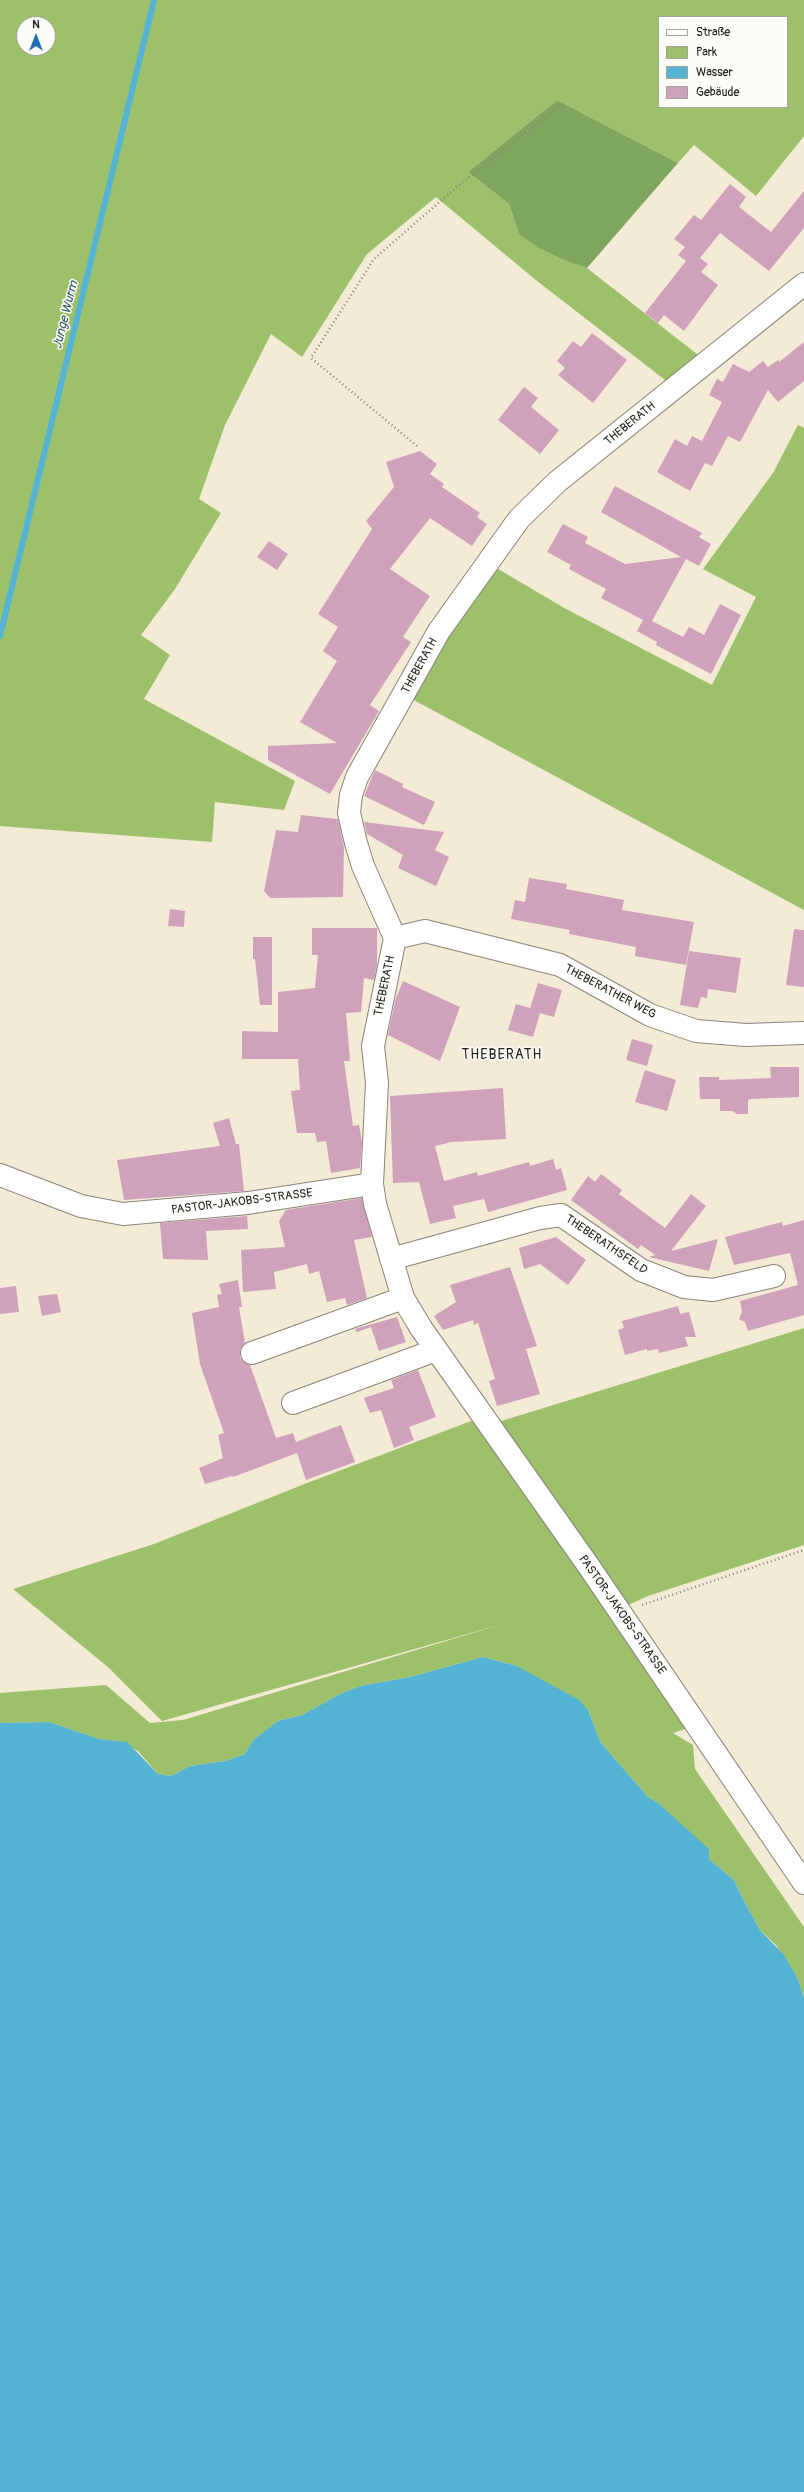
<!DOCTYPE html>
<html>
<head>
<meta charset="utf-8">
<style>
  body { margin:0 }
  #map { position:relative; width:804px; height:2492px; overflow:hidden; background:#f3ebd5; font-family:Pangolin,sans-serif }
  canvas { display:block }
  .legend { position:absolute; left:658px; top:16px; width:130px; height:92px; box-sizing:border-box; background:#fdfcf7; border:1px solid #a3a29f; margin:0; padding:5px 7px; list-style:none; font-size:12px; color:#1c1c1c }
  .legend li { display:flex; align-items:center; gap:8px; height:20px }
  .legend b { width:20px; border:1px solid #a3a29f }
  .north { position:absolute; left:16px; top:16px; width:40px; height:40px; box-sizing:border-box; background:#fdfcf7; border:1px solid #a3a29f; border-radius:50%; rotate:0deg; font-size:11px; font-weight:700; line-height:16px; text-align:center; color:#1c1c1c }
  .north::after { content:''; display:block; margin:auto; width:14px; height:18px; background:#1f6fb2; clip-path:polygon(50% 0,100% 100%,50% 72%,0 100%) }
</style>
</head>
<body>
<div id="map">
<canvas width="804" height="2492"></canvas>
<ul class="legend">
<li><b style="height:5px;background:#fff"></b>Straße</li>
<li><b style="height:11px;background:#9dc06a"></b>Park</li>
<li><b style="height:11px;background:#54b3d3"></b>Wasser</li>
<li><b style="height:11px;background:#d0a1bb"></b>Gebäude</li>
</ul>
<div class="north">N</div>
</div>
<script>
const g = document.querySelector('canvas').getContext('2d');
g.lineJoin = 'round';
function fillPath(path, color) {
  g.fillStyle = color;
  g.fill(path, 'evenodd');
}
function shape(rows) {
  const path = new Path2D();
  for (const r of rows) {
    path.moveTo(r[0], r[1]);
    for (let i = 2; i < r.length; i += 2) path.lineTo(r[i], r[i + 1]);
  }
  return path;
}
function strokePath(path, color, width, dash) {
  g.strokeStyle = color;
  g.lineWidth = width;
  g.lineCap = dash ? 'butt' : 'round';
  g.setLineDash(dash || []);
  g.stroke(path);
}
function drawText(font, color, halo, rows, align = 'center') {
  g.font = font + ' Pangolin,sans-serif';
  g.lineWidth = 3;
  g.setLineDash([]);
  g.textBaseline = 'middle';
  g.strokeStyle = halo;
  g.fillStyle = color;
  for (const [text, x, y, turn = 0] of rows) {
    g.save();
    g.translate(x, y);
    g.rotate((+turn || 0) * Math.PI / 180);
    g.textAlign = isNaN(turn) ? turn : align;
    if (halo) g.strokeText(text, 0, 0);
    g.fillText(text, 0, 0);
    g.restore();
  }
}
fillPath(shape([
  [0,0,804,0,804,136,756,196,694,145,678,163,557,100,468,172,509,204,519,234,571,263,587,268,702,358,669,383,537,281,436,197,367,254,302,357,271,334,225,425,199,499,221,513,175,589,141,635,170,655,144,699,295,781,284,810,215,802,212,842,0,826],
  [659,17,787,17,787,107,659,107],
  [24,24,48,24,48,48,24,48],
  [798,425,804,428,804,910,410,698,456,615,493,566,566,609,712,685,756,597,703,569,773,473],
  [804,1328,804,1545,648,1596,624,1607,498,1422],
  [479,1418,691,1727,673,1733,693,1745,695,1769,804,1927,804,1999,798,1979,776,1945,760,1930,743,1899,734,1880,709,1859,658,1803,648,1797,601,1743,588,1710,517,1666,483,1657,410,1677,360,1686,340,1694,302,1715,278,1721,253,1740,245,1754,225,1761,190,1766,171,1776,158,1774,138,1751,117,1741,99,1739,49,1722,0,1723,0,1693,106,1685,150,1723,183,1720,506,1623,162,1721,109,1668,13,1589,154,1544,307,1483]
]), '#9dc06a');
fillPath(shape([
  [557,100,678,163,587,268,571,263,539,248,519,234,509,204,468,172]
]), '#7ea65e');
fillPath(shape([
  [483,1657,517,1666,579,1700,588,1710,601,1743,648,1797,658,1803,709,1849,709,1859,734,1880,743,1899,760,1930,784,1955,798,1979,804,1999,804,2492,0,2492,0,1723,49,1722,99,1739,127,1742,158,1774,171,1776,190,1766,225,1761,245,1754,253,1740,278,1721,302,1715,340,1694,360,1686,410,1677]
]), '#54b3d3');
strokePath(shape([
  [0,636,154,0]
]), '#54b3d3', 6);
fillPath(shape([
  [730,184,746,197,739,207,771,232,804,191,804,228,769,271,720,233,700,258,708,264,701,272,718,285,684,331,664,315,658,323,645,313,686,261,678,255,685,247,674,239,694,215,701,220],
  [592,333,627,360,593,403,558,375,565,368,557,361,573,341,581,347],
  [804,342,804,381,778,402,768,390,740,442,728,436,712,466,705,463,690,491,657,472,675,439,687,446,692,436,702,441,722,402,709,395,717,379,723,382,733,364,749,372,763,361,768,367,778,360,779,362],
  [524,387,538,398,531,407,559,430,540,454,498,420],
  [420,451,437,464,430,474,444,484,442,487,480,513,477,517,487,524,472,546,430,518,390,569,430,596,403,637,411,642,370,705,379,711,330,794,268,760,268,746,337,743,300,722,337,661,323,651,338,627,318,614,372,529,366,521,394,487,386,462],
  [615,486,702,533,699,537,711,544,699,566,686,559,652,621,683,637,689,627,704,635,720,604,741,615,711,674,656,645,657,642,637,631,643,620,601,598,606,589,569,569,571,565,547,552,563,524,588,537,585,543,625,564,681,557,601,512],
  [269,541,288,554,277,570,257,557],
  [375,770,403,784,402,787,435,802,424,825,364,796],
  [301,815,338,819,344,847,343,897,270,898,264,891,276,830,298,832],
  [364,822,444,832,435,850,449,857,436,886,398,868,403,855,367,834],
  [529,878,567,884,566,889,624,900,622,910,694,922,686,965,635,956,636,947,569,934,570,930,511,919,515,900,525,902],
  [170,909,185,911,184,927,168,926],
  [312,928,377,928,377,965,374,980,364,978,361,1012,346,1013,350,1061,344,1061,353,1126,359,1125,362,1142,360,1168,331,1173,326,1141,317,1142,315,1133,297,1133,291,1091,300,1090,298,1059,242,1059,242,1031,278,1032,278,992,315,988,318,955,312,955],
  [794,929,804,930,804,987,786,985],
  [253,937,272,937,272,1005,260,1005,255,959,253,959],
  [689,951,741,958,736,993,708,989,707,998,701,997,698,1008,680,1005],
  [403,981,460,1007,440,1061,388,1035,395,1001],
  [538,983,562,990,554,1017,540,1013,533,1037,508,1030,516,1004,530,1008],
  [632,1039,653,1045,647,1066,626,1060],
  [770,1067,799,1067,799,1097,751,1099,748,1100,748,1114,737,1114,732,1111,720,1111,720,1099,700,1099,699,1077,719,1077,719,1080,771,1078],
  [645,1070,676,1080,667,1111,635,1102],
  [503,1088,506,1139,452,1142,435,1146,444,1181,477,1172,478,1176,529,1162,530,1166,553,1159,556,1170,561,1168,567,1190,488,1212,484,1199,453,1206,456,1218,430,1224,419,1182,393,1183,390,1096],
  [229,1118,236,1144,239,1144,244,1191,124,1200,117,1160,220,1146,213,1123],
  [601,1174,622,1190,619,1194,665,1228,691,1194,706,1206,671,1251,718,1239,709,1271,649,1257,655,1255,641,1245,638,1249,571,1200,588,1176,595,1182],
  [362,1198,372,1237,354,1240,367,1298,347,1305,345,1298,327,1302,319,1271,309,1274,307,1264,274,1272,276,1289,243,1292,241,1250,285,1247,279,1221,286,1210],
  [247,1216,248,1229,206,1231,208,1260,163,1259,160,1223],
  [804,1220,804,1315,748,1331,745,1322,739,1319,742,1312,740,1301,798,1285,790,1253,734,1265,725,1237,782,1222,783,1226],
  [556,1237,586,1260,568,1285,540,1264,524,1269,519,1248],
  [510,1267,537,1346,526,1349,540,1394,497,1406,489,1381,495,1379,478,1323,474,1325,473,1320,443,1330,434,1316,456,1302,450,1285],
  [238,1280,242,1307,239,1307,245,1343,240,1350,240,1357,244,1362,250,1365,276,1438,293,1433,296,1442,341,1425,355,1462,306,1480,297,1453,233,1477,232,1476,205,1484,199,1468,223,1458,218,1435,224,1433,200,1364,192,1313,219,1307,217,1295,222,1294,219,1284],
  [16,1286,19,1312,0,1314,0,1288],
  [57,1294,61,1312,42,1316,38,1296],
  [678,1306,680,1314,689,1312,696,1337,685,1337,688,1346,659,1353,658,1349,647,1351,647,1349,625,1355,618,1330,624,1328,622,1321],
  [397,1317,406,1342,379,1351,371,1327,357,1332,355,1329],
  [418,1370,436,1417,409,1427,414,1440,394,1448,381,1410,370,1413,364,1398,394,1388,391,1380]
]), '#d0a1bb');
const minor = shape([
  [395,938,425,931,560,965,650,1015,696,1031,746,1035,804,1033],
  [0,1175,81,1206,123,1214,248,1203,372,1184,375,1204,403,1298,421,1328,590,1568,804,1883],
  [372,1184,377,1083,373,1046,395,938,363,866,356,843,349,813,351,795,357,777,439,631,519,519,557,482,804,284],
  [391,1259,540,1218,561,1215,641,1270,684,1287,713,1290,774,1276],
  [252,1353,403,1298],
  [293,1403,436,1350]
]);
strokePath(minor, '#888478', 24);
strokePath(shape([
  [417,446,311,358,374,259,458,186,563,103],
  [642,1605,804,1550]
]), '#888478', 2.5, [1, 3]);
strokePath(minor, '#fff', 22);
drawText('12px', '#1c1c1c', '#fdfcf7', [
  ["THEBERATH",630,424,-39],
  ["THEBERATH",420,666,-61],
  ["THEBERATH",385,986,-78],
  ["THEBERATHER WEG",610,992,28],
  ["PASTOR-JAKOBS-STRASSE",242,1202,-7],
  ["THEBERATHSFELD",606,1245,34],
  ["PASTOR-JAKOBS-STRASSE",622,1615,55]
]);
drawText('italic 13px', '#35606e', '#fdfcf7', [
  ["Junge Wurm",66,315,-76]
]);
g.letterSpacing = '1px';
drawText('14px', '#1c1c1c', '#fdfcf7', [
  ["THEBERATH",502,1055]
]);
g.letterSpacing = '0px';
</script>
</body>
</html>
